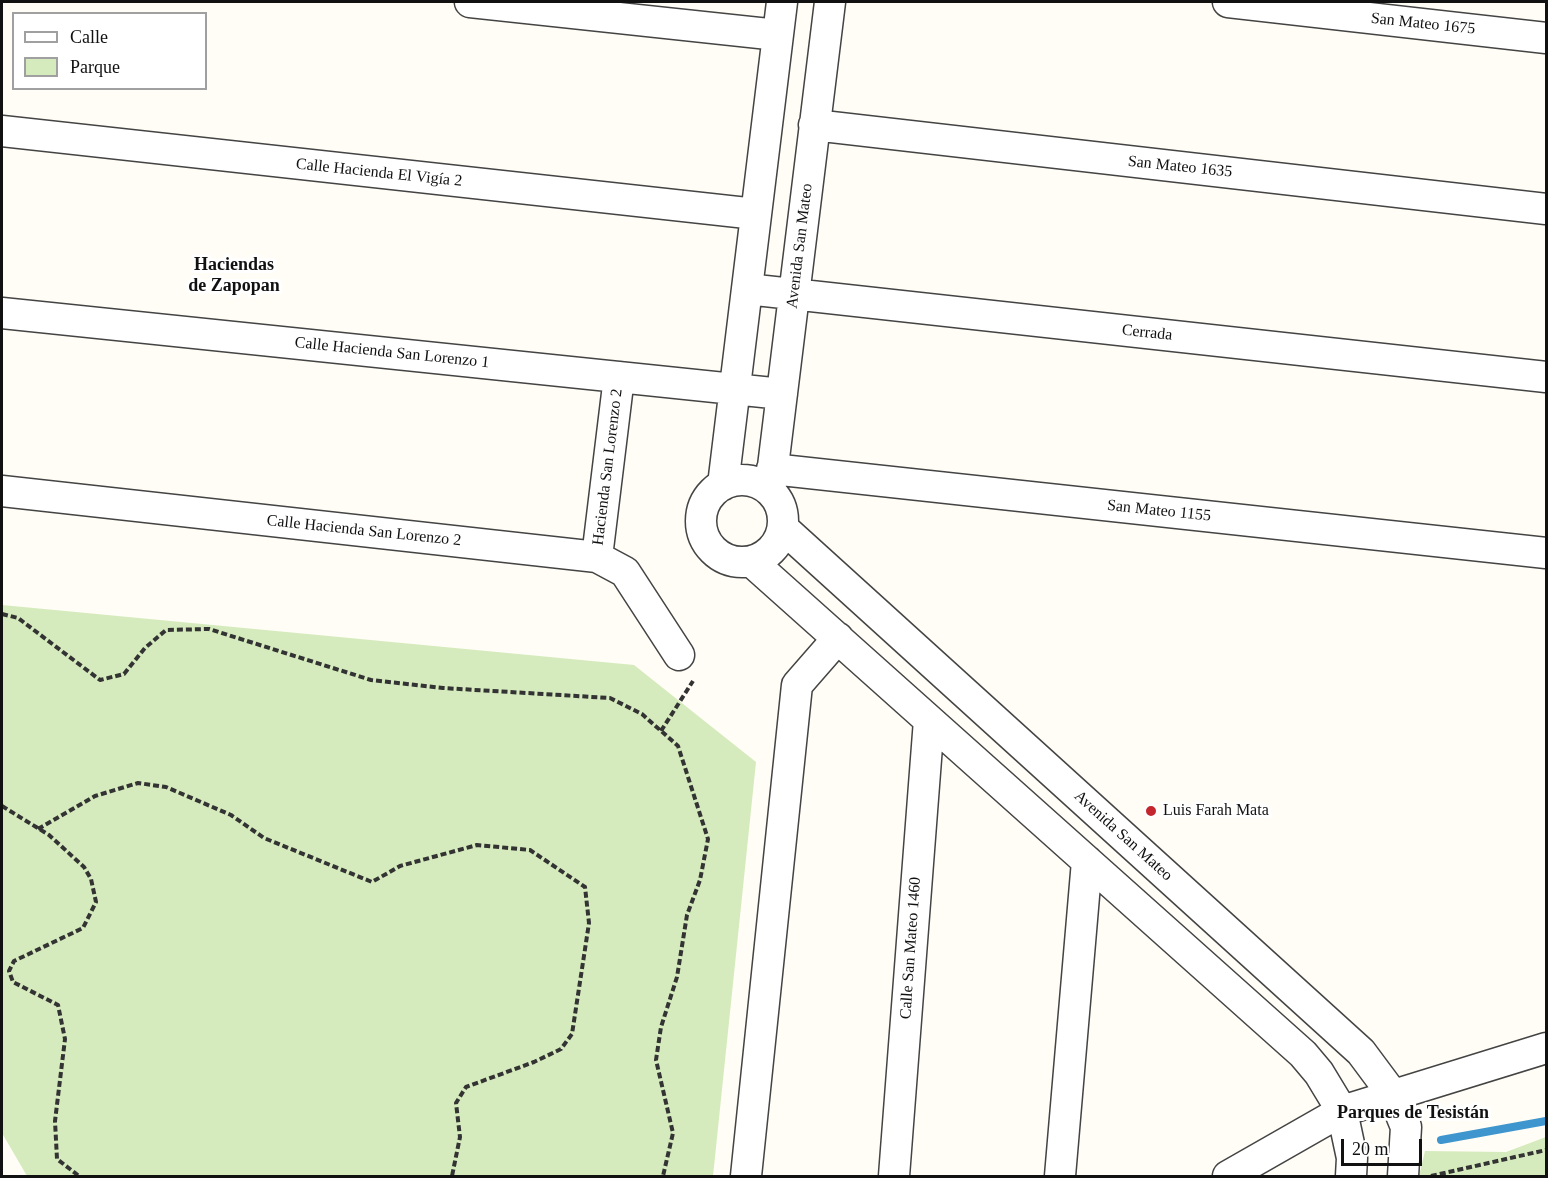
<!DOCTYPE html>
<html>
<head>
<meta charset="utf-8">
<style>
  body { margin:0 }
  #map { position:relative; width:1548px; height:1178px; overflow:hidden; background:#fffdf5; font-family:Georgia,serif }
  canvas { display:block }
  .frame { position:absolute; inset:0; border:3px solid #111; pointer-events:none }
  .legend { position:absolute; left:12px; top:12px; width:195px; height:78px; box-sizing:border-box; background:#fff; border:2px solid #a0a0a0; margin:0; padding:8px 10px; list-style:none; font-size:18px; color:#111 }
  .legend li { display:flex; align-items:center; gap:12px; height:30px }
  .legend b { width:30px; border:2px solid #a0a0a0 }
  .scale { position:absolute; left:1341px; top:1139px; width:81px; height:27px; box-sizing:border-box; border:3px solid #111; border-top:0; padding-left:8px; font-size:18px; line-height:21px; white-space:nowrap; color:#111; -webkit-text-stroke:4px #fff; paint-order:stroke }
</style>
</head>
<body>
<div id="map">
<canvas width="1548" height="1178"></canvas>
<div class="frame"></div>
<ul class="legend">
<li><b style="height:8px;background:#fff"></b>Calle</li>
<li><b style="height:16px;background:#d5ebbd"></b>Parque</li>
</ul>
<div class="scale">20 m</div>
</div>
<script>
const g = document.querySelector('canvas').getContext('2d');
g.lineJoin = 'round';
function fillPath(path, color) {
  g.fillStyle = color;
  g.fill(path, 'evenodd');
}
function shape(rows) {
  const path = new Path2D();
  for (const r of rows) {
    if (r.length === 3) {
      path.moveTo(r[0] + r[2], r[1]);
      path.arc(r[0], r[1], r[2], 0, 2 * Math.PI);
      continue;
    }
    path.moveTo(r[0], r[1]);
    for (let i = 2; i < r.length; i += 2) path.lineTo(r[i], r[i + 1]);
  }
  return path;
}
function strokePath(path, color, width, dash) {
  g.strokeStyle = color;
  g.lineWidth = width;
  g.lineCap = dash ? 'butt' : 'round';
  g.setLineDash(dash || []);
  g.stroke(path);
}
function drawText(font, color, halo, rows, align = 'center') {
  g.font = font + ' Georgia,serif';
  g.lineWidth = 6;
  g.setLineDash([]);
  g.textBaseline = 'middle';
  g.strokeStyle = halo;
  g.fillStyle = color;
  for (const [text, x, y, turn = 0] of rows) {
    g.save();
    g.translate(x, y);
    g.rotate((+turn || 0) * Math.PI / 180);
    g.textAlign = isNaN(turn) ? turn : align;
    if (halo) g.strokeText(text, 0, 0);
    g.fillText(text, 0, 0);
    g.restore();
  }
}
fillPath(shape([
  [2,605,634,665,756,762,713,1176,27,1176,2,1133],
  [1546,1137,1546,1176,1419,1176,1425,1151,1506,1152]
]), '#d5ebbd');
strokePath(shape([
  [1441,1140,1546,1121]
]), '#3f96cf', 8);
const minor = shape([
  [470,2,778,35],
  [1228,2,1546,38],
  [814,125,1546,209],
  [2,131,756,214],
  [747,289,1546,377],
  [2,313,782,394],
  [772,469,1546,553],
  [742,521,41],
  [723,485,782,2],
  [2,491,597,557,625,572,679,655],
  [770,491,830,2],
  [783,528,1361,1052,1393,1095,1406,1127,1403,1176],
  [597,557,619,377],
  [752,562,1303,1054,1319,1073,1342,1111,1352,1158,1351,1176],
  [746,1176,797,685,838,638],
  [894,1176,929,720],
  [1060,1176,1087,861],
  [1228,1176,1342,1111,1546,1048]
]);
strokePath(minor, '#444', 33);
strokePath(shape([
  [2,614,18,618,100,680,124,674,145,648,166,630,209,629,371,680,443,688,610,698,642,714,678,746,708,839,700,880,687,915,677,977,661,1027,656,1060,673,1133,663,1176],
  [661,731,693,681],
  [2,806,49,835,84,867,91,879,96,902,83,928,14,961,9,971,13,982,58,1005,65,1039,55,1121,57,1159,79,1176],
  [38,829,95,796,138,783,166,787,231,815,264,838,372,882,400,866,477,845,530,850,585,887,589,923,572,1034,561,1049,534,1062,466,1087,456,1103,460,1137,452,1176],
  [1431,1176,1546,1150]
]), '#333', 4, [6, 3]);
strokePath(minor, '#fff', 30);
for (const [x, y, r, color] of [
  [1151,811,6,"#c4262e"]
]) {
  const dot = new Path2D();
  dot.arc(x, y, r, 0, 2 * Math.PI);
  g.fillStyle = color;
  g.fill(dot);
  strokePath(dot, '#fff', 2);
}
drawText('16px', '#111', '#fff', [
  ["San Mateo 1675",1423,24,6],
  ["San Mateo 1635",1180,167,6],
  ["Calle Hacienda El Vigía 2",379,173,6],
  ["Avenida San Mateo",800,246,-83],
  ["Cerrada",1147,333,6],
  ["Calle Hacienda San Lorenzo 1",392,353,6],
  ["Hacienda San Lorenzo 2",608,467,-83],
  ["San Mateo 1155",1159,511,6],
  ["Calle Hacienda San Lorenzo 2",364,531,6],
  ["Avenida San Mateo",1123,836,42],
  ["Calle San Mateo 1460",911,948,-86]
]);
drawText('16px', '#111', '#fff', [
  ["Luis Farah Mata",1163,811]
], 'left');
drawText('bold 18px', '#111', '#fff', [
  ["Haciendas",234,265],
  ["de Zapopan",234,286],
  ["Parques de Tesistán",1413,1113]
]);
</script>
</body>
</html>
